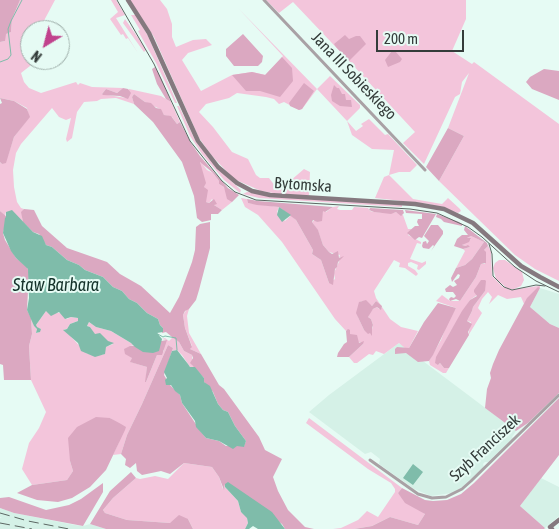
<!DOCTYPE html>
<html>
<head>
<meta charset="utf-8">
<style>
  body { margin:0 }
  #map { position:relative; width:559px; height:529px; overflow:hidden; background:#e6fbf4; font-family:"Asap Condensed",sans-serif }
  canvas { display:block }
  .north { position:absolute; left:20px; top:20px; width:50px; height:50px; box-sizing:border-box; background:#e6fbf4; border:1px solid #9fafaa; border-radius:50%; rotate:217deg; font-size:14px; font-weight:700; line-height:20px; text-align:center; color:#343c3a }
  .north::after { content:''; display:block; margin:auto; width:18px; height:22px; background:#c1428d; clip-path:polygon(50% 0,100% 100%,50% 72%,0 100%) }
  .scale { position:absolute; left:376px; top:30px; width:88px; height:22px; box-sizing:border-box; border:2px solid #343c3a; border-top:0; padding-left:6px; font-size:15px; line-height:18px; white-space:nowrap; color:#343c3a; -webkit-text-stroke:4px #e6fbf4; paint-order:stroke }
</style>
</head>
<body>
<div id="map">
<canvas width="559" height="529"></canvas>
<div class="north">N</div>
<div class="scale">200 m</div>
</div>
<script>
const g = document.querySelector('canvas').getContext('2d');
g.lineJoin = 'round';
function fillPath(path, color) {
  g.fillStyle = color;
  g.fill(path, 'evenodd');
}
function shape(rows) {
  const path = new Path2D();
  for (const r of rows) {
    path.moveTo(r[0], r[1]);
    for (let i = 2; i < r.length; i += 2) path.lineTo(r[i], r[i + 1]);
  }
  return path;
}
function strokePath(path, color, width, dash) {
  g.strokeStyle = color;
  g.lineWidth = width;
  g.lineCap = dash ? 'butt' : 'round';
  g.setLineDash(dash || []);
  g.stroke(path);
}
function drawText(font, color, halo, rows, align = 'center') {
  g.font = font + ' "Asap Condensed",sans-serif';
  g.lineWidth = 4;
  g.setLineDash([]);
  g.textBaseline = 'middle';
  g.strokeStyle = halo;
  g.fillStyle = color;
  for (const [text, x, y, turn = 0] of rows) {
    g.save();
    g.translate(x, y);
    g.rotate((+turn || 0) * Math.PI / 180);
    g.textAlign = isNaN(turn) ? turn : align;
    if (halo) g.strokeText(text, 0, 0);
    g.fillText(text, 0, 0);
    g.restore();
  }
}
fillPath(shape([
  [540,288,559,294,559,328,550,324,530,307],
  [399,343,516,431,512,437,513,438,488,462,485,462,483,464,484,467,462,487,452,493,431,496,414,489,379,464,380,459,371,452,365,454,309,412,329,395],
  [541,478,559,487,559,516,545,528,546,529,544,529,545,528,520,506],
  [0,508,14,513,75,525,83,526,90,524,106,529,0,529,0,518,2,518,0,517]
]), '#d5f1e7');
fillPath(shape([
  [20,0,55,0,39,30,30,30,30,60,34,60,30,66,21,73,24,82,29,88,41,93,76,82,78,85,80,83,92,87,123,88,117,93,106,89,102,94,126,98,129,89,161,96,171,102,180,122,177,124,172,117,164,115,160,109,145,102,134,94,132,97,134,104,116,98,101,99,97,101,84,102,77,112,72,138,67,142,66,139,71,118,66,120,59,117,52,108,21,144,16,153,13,170,14,187,17,202,21,208,24,209,22,212,23,222,20,219,6,212,5,216,0,211,0,162,2,164,8,155,14,137,29,117,27,108,14,101,0,98,0,42,5,41,5,34,11,32,12,19],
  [111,0,116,0,125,15,116,18,138,53,128,38,126,39,123,34,121,35,110,19,118,12],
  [130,0,160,0,167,9,172,24,172,37,176,47,193,40,206,39,212,45,188,53,182,60,201,91,232,75,252,72,266,75,283,56,238,8,317,89,330,76,360,105,360,108,347,121,356,131,363,126,361,124,369,119,385,135,388,134,417,165,410,172,399,172,389,175,413,199,442,204,448,198,460,209,461,211,458,213,429,204,375,198,384,177,389,175,394,150,372,149,352,135,347,121,317,89,302,109,299,110,284,102,279,104,274,99,266,97,237,93,229,98,206,104,199,112,213,127,232,152,248,159,256,175,260,178,269,178,275,186,283,187,304,169,310,172,309,195,285,195,261,191,234,179,212,156,199,138,154,37],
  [266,0,466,0,466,19,452,51,472,64,474,62,559,124,559,281,535,269,515,255,439,181,464,136,448,128,469,73,462,82,460,94,455,97,424,164,403,143,415,132,349,61,293,2,279,13],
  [131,15,136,15,148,36,177,103,175,103,156,63,138,31,140,30],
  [125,19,141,42,146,50,144,52,123,23],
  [177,106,179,106,196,142,219,170,241,190,240,193,224,180,202,154,190,136],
  [201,162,207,170,213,173,219,181,219,184,224,187,232,202,222,210,214,205,214,202,212,199,209,203,206,202,206,194,204,187,205,183,200,164],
  [247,192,402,204,402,207,259,198,243,194],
  [241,198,247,199,248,203,279,207,277,212,285,221,291,215,296,220,313,250,312,254,321,260,329,283,335,279,334,273,341,257,339,258,340,255,329,252,323,245,318,231,312,222,315,220,317,222,321,219,323,210,326,212,333,207,339,206,337,209,340,210,352,210,354,207,370,208,368,208,370,211,374,212,392,213,396,212,403,215,408,229,412,229,408,235,421,242,421,244,417,243,410,259,422,263,426,261,426,264,419,270,417,269,418,265,411,262,408,263,408,266,415,270,418,274,416,276,405,268,399,267,400,263,394,260,374,291,376,298,390,319,401,327,418,331,409,348,406,349,399,343,384,354,376,351,373,355,369,354,357,363,354,363,349,357,363,344,360,342,359,343,346,330,346,331,335,319,282,242,258,215,245,207],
  [361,301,372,306,376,301,382,307,379,309,377,307,373,309,369,313,368,317,371,319,373,325,371,333,364,330,358,317,357,311],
  [471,236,484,242,472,259,465,265,456,268,465,251,463,249,470,247,462,245,471,239,467,238],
  [487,243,491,252,492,276,503,287,511,290,538,286,540,286,540,288,538,288,524,304,521,297,507,299,498,295,489,304,492,297,488,292,482,299,478,308,482,313,468,336,471,322,467,321,472,311,473,307,485,291,480,283,477,295,470,300,448,336,440,352,438,365,440,363,444,368,449,368,446,373,443,373,430,365,429,361,441,340,449,319,456,308,436,301,442,295,450,301,460,301,476,277,481,264,485,264,484,250,488,246],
  [499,260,505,260,522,272,524,280,521,286,514,289,508,289,496,279,493,268,495,263],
  [187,309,189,309,187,316,189,333,201,354,190,349,192,346,185,328,183,315],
  [46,311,60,313,67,319,71,317,78,318,78,321,70,324,67,329,64,329,86,353,92,355,103,355,106,347,113,344,95,335,90,327,87,326,89,322,96,327,111,331,131,343,134,345,130,346,132,358,131,362,147,367,146,382,157,355,164,351,163,349,166,340,162,339,165,338,169,341,173,337,179,342,184,351,192,355,192,365,195,367,190,367,182,355,177,350,172,351,173,348,168,345,142,404,127,435,121,454,113,455,119,442,119,424,110,418,70,461,73,471,67,480,32,485,22,469,29,443,39,428,46,412,31,380,29,346,32,334,31,318,34,326,37,329,36,333,38,333,41,329,36,327,36,325],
  [309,418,402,488,398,493,425,514,418,525,390,517,372,526,354,529,333,529,341,528,358,520,367,511,378,517,395,492,395,489,391,483,368,469,306,423],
  [184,463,212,467,219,477,223,489,225,487,238,501,241,512,247,517,248,523,245,529,193,529,188,519,170,523,127,520,105,513,103,510,113,498,136,478,140,479,155,476,168,479]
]), '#f3c5db');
fillPath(shape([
  [0,0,20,0,12,19,11,32,6,34,5,41,0,42],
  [243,34,263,56,262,62,258,66,234,66,226,56,226,49],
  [345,35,349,39,356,36,360,36,366,44,349,61,336,47,334,44],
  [392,51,395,51,402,59,400,62,388,67,385,60],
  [282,57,292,68,293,81,280,97,260,91,246,91,232,75,252,72,265,75],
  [155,67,161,78,171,102,166,99,157,84,152,69],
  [544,69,559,71,559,100,532,89,526,82,530,77],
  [304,83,314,91,302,109,299,110,290,106,289,103],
  [334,85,337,88,339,88,342,94,345,94,346,100,351,100,352,107,340,106,332,101,331,95],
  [123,88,128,89,131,93,128,99,120,96,103,95,102,94,106,89,117,93],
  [134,94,145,102,151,103,156,108,161,109,164,115,171,116,177,124,180,122,191,143,200,156,228,188,239,195,232,202,227,199,224,187,219,184,219,181,213,173,200,162,206,183,204,187,208,190,206,202,209,203,214,199,217,204,214,205,222,210,218,214,211,214,211,220,202,222,197,218,194,196,182,162,153,122,134,104,132,97],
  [0,98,14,101,27,109,30,117,14,137,6,163,2,164,0,162,0,104,2,103],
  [448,128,464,136,439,181,426,167],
  [247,199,258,201,333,207,325,212,323,211,322,221,317,222,313,220,312,222,318,230,323,245,329,252,332,254,338,251,339,258,344,256,338,262,337,267,335,269,333,285,329,283,321,260,312,254,313,250,296,220,279,207,257,205,248,203],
  [370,208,403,210,404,213,401,216,396,212,391,214,374,212,369,210],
  [24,209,34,210,42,226,67,248,107,262,120,274,141,286,170,313,179,297,192,262,195,250,196,227,200,224,210,222,210,248,199,290,196,300,189,309,185,311,183,315,185,328,192,347,190,349,201,354,219,385,224,389,259,437,265,450,282,459,273,477,278,491,288,510,305,527,314,529,285,529,282,524,225,484,224,490,219,477,212,467,184,463,170,474,161,471,142,475,137,471,136,463,130,468,125,465,126,459,121,454,127,435,142,404,168,345,173,348,164,375,170,385,180,395,182,403,201,432,206,438,219,441,226,446,244,446,246,441,235,426,228,412,223,410,218,404,213,392,204,382,204,378,192,365,190,363,193,358,192,355,184,351,179,342,172,337,166,332,162,333,163,328,160,325,158,319,147,313,137,303,129,299,122,291,113,287,103,277,85,270,79,265,67,260,52,247,46,245,39,234,33,232,23,222,21,212],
  [405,210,436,214,422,238,419,237,415,240,407,233,415,226,419,226,417,222,418,219,422,219,422,214,406,213],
  [0,211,7,217,3,233,5,240,16,258,27,267,29,272,27,310,31,318,32,334,29,346,31,380,4,380,3,365,0,364],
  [437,214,459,222,462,224,462,226,444,222,441,219,436,217],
  [431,225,438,225,443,231,443,234,431,251,434,246,433,245,429,249,423,248,422,246,423,242,426,241,427,244,429,241,424,236],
  [465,226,487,243,488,246,484,250,486,252,486,263,481,264,476,277,460,301,456,299,450,301,449,299,451,297,454,298,456,296,453,292,446,292,445,289,450,285,453,287,457,285,454,281,459,278,460,275,458,274,452,282,451,278,456,268,465,265,472,259,484,242,471,236,467,238,471,238,469,242,462,245,466,246,468,245,470,247,463,249,454,246,457,239,462,235,468,235,464,230],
  [481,280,485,280,486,281,485,291,473,307,472,311,467,321,472,324,468,332,469,335,449,368,444,368,440,363,438,365,435,363,436,357,462,311,470,300,477,296,474,292,474,290],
  [538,287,540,288,530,307,550,324,559,328,559,393,528,423,516,431,485,408,487,389,491,378,490,373,493,364,499,350,527,298],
  [366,300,372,306,376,301,382,306,381,310,377,307,373,309,368,317,371,319,373,325,372,328,372,336,370,333,368,334,364,330,356,313,359,302],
  [438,303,456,308,433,355,429,361,418,362,406,353,395,354,395,349,397,347,409,348,424,322],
  [348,329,350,330,350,334,357,335,359,343,364,341,363,344,349,357,337,357,338,353,344,344,347,342,346,331],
  [167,340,162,355,157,355,146,382,145,382,147,367,130,362,132,358,125,354,124,349,130,346,160,344,161,341],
  [559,398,559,455,520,506,545,528,544,529,354,529,372,526,390,517,418,525,425,514,405,503,398,493,402,488,425,500,433,501,447,500,461,494,474,483],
  [96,417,110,418,121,424,126,427,125,430,106,470,90,487,72,498,58,502,37,500,17,493,32,485,67,480,73,471,70,461,68,438,77,427],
  [131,472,136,478,113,498,103,510,105,513,127,520,170,523,179,515,188,519,193,529,106,529,90,524,110,491],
  [103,483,103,492,83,526,14,513,0,508,0,498,9,497,46,510,69,505,81,499]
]), '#dba8c1');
fillPath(shape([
  [279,207,291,215,282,222,277,215],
  [12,210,33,232,42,236,46,245,52,247,67,260,79,265,85,270,103,277,113,287,122,291,129,299,137,303,147,313,158,319,160,325,163,328,163,332,157,333,162,339,159,351,153,353,143,352,135,347,131,343,111,331,96,327,89,322,87,326,90,327,95,334,100,333,108,341,114,343,106,347,105,354,95,357,81,351,78,343,63,330,67,329,70,324,78,321,78,318,71,317,65,319,59,312,51,316,46,311,36,325,37,327,41,329,40,332,36,333,37,329,34,326,27,310,29,298,28,269,16,258,11,251,3,233,5,218,6,217,6,212],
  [177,350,188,364,190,367,195,367,204,378,204,382,210,386,218,404,223,410,228,412,235,426,246,441,244,447,237,446,233,449,219,441,206,438,196,427,195,421,182,403,180,395,175,391,171,385,166,385,165,380,167,378,164,372,172,351],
  [413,464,423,472,413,485,403,478],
  [228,482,272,512,285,529,258,529,253,526,249,529,245,529,248,523,247,518,241,512,238,501,225,487,225,484]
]), '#7fbcaa');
strokePath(shape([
  [0,62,8,59,11,55,8,29,11,21,22,0],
  [156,333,163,337,165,336,176,338,177,350]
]), '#7fbcaa', 1);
strokePath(shape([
  [264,0,425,170],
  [370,460,418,494,432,498,446,497,462,489,471,481,559,395]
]), '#a9a1a5', 3);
strokePath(shape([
  [128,0,149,33,198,141,218,167,237,183,252,191,270,195,415,204,444,209,473,223,521,266,540,277,559,287],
  [552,529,550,527,559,520]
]), '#85797f', 4.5);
strokePath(shape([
  [117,0,154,64,190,141,222,181,235,192,256,200,410,209,437,213,468,227,482,237,515,267,536,281,559,292],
  [489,244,492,254,493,276,504,287,512,290,536,285,545,286]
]), '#5c6763', 1);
strokePath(shape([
  [0,513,28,521,69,529],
  [0,523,32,529]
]), '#5c6763', 1, [10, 5]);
drawText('16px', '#343c3a', '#e6fbf4', [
  ["Jana III Sobieskiego",354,76,46],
  ["Bytomska",303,185,4],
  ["Szyb Franciszek",485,448,-43]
]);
drawText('italic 18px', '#14322a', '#e6fbf4', [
  ["Staw Barbara",56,285]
]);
</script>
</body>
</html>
